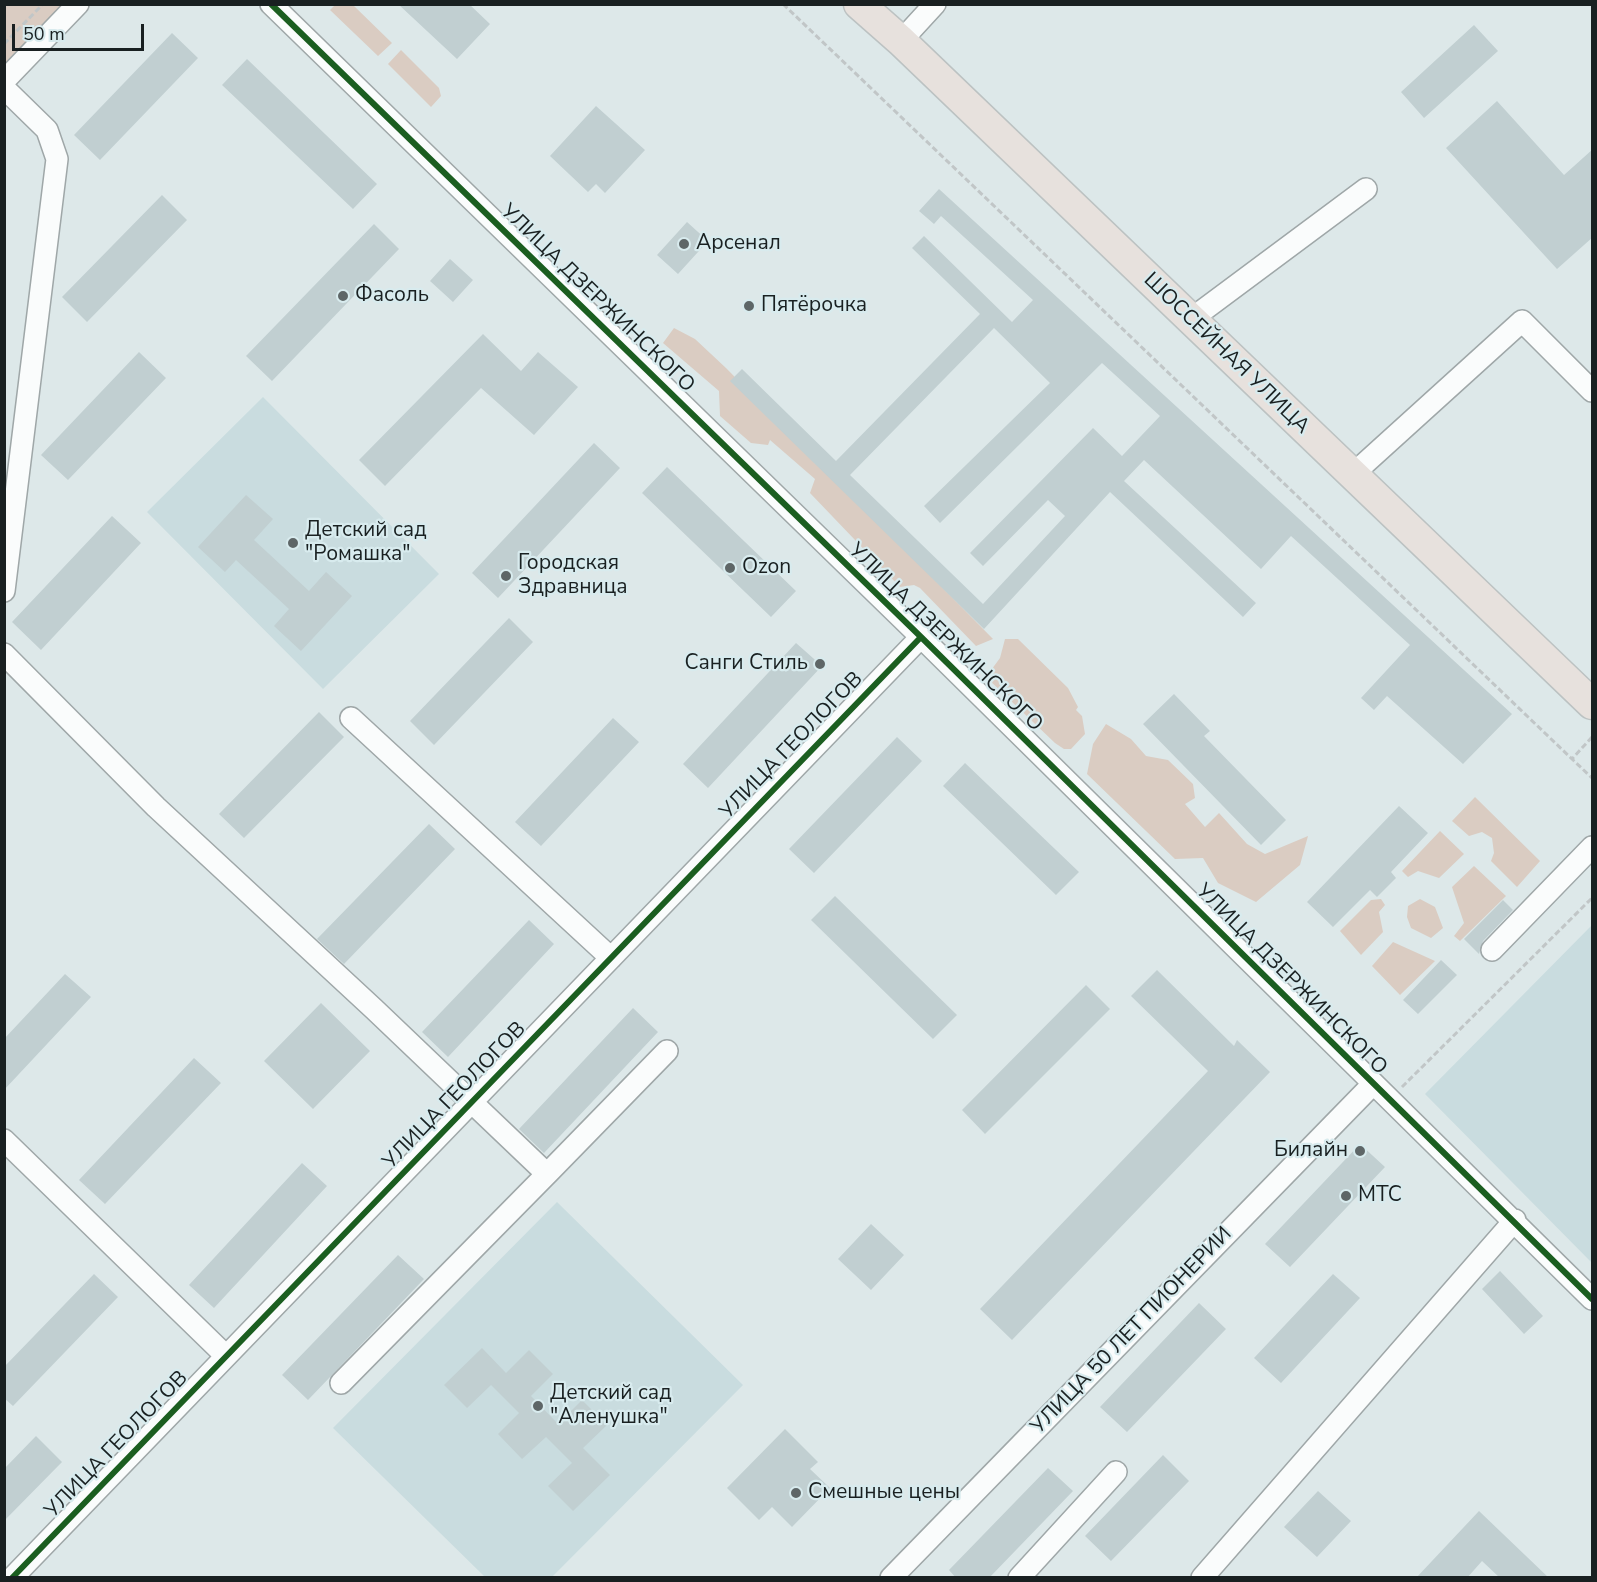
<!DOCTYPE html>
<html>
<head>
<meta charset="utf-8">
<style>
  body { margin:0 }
  #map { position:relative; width:1597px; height:1582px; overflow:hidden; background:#dde8e9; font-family:"Nunito Sans",sans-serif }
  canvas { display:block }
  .frame { position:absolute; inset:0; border:6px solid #192021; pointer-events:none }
  .scale { position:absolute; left:12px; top:24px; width:132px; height:27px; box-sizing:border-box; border:3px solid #192021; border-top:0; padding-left:8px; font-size:18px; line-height:21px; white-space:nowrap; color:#192021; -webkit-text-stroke:4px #d8ebee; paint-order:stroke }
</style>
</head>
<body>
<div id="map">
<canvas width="1597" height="1582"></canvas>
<div class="frame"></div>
<div class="scale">50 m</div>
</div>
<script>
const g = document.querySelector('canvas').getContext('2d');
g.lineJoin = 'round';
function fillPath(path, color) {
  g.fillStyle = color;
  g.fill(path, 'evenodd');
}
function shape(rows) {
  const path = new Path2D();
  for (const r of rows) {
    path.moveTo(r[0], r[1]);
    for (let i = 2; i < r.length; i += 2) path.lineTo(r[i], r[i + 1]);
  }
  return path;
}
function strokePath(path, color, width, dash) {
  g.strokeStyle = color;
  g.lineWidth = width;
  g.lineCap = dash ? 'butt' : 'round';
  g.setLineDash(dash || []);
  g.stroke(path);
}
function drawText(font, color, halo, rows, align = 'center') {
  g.font = font + ' "Nunito Sans",sans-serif';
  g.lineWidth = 4.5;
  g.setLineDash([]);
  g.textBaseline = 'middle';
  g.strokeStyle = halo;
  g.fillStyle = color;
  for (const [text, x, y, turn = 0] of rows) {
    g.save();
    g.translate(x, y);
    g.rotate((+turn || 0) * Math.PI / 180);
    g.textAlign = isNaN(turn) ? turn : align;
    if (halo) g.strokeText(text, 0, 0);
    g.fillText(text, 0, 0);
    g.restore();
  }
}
fillPath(shape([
  [263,397,439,574,323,689,147,512],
  [1592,925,1592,1263,1425,1094],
  [557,1202,743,1385,552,1577,485,1577,333,1428]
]), '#c9dcdf');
fillPath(shape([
  [5,5,64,5,5,66],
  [335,5,353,5,392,43,378,56,330,10],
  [401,50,439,88,441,96,431,107,388,64],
  [674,328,695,339,726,368,993,639,976,646,920,588,914,585,900,587,810,493,815,479,770,440,768,445,751,443,720,416,719,391,663,343],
  [1005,639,1018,639,1068,688,1078,707,1076,710,1082,716,1085,734,1071,749,1064,749,1055,743,986,677,1000,658],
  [1106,724,1131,739,1146,756,1168,760,1193,784,1195,798,1185,804,1205,827,1219,813,1247,844,1265,854,1308,836,1300,865,1256,902,1218,883,1203,858,1175,859,1087,774,1093,744],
  [1475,797,1540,861,1517,887,1491,861,1494,853,1492,838,1482,832,1469,836,1452,821],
  [1440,831,1464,854,1439,878,1418,871,1408,877,1402,871],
  [1474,866,1506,896,1460,941,1454,936,1464,923,1452,887],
  [1381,899,1385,905,1379,912,1383,932,1361,955,1340,931,1371,900],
  [1420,899,1435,907,1443,928,1431,938,1411,928,1407,917,1408,906],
  [1393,942,1435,961,1400,995,1372,966]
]), '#daccc2');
fillPath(shape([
  [398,4,469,4,490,24,457,59],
  [1474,25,1498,51,1424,118,1401,92],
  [172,33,198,58,100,160,74,135],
  [247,59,377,184,353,209,222,85],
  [1497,101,1564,175,1593,149,1593,237,1557,269,1446,148],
  [596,106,645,150,605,193,596,184,588,192,550,156],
  [939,189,1512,714,1463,764,1387,696,1374,710,1361,698,1410,645,1291,536,1261,569,1144,460,1124,481,1256,603,1243,617,1110,492,984,629,730,381,742,369,836,461,980,314,912,248,924,236,1012,322,1033,300,941,216,934,224,919,211],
  [994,328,1050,383,924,506,940,523,1102,363,1160,416,1122,456,1093,428,970,553,983,566,1048,500,1065,516,983,604,850,475],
  [162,195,187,220,87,322,62,297],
  [687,222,708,241,678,274,657,255],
  [374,224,399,249,272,381,246,356],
  [450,259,473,280,453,302,430,281],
  [483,334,521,371,538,352,578,387,534,435,481,388,385,486,359,460],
  [139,352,166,378,68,480,41,455],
  [594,443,620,468,498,598,472,573],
  [667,467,796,591,771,617,642,493],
  [246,495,273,519,254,540,309,591,326,572,352,596,301,651,274,626,289,609,236,560,225,572,198,547],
  [112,516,141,543,41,650,12,622],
  [509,618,533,642,434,745,410,721],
  [796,643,822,666,708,788,683,764],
  [1174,694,1210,731,1204,736,1286,820,1261,845,1143,724],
  [319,712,344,737,244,838,219,814],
  [613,718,639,742,541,846,515,822],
  [897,737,922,761,814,873,789,849],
  [965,763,1079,872,1056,895,943,786],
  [1399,806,1428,833,1391,872,1396,878,1377,897,1370,890,1333,927,1307,902],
  [429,824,455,849,344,964,317,939],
  [835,896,957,1015,933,1039,811,920],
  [1503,900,1513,910,1483,941,1479,954,1464,939],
  [529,920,554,944,448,1057,422,1032],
  [1441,960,1457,975,1418,1014,1403,1000],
  [1157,970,1234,1046,1237,1040,1270,1072,1012,1340,980,1309,1208,1071,1131,996],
  [65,974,91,997,4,1090,4,1039],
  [1086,985,1110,1009,985,1134,962,1110],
  [321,1003,370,1051,313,1109,264,1061],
  [633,1008,658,1032,544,1153,519,1129],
  [194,1058,221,1083,105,1204,79,1180],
  [1360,1144,1385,1167,1290,1267,1265,1244],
  [302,1163,327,1186,214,1308,189,1285],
  [871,1224,904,1255,871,1290,838,1259],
  [398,1255,424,1279,308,1400,282,1375],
  [1500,1271,1543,1316,1524,1334,1482,1289],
  [94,1274,118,1297,13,1406,4,1398,4,1367],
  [1333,1274,1360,1298,1281,1383,1254,1358],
  [1199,1303,1226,1329,1127,1432,1100,1407],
  [482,1348,506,1373,529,1350,553,1374,531,1396,558,1424,582,1400,607,1425,583,1448,610,1475,573,1511,548,1486,572,1463,546,1437,522,1459,498,1434,519,1413,491,1385,467,1408,444,1385],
  [785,1429,818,1462,810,1469,830,1488,792,1527,772,1507,759,1520,727,1488],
  [36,1436,62,1462,4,1521,4,1469],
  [1163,1455,1189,1481,1111,1561,1085,1536],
  [1048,1468,1073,1491,989,1578,956,1578,949,1570],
  [1318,1491,1351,1521,1317,1557,1284,1527],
  [1479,1511,1549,1578,1500,1578,1482,1561,1467,1578,1416,1578]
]), '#c1cfd1');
const minor = shape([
  [271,4,921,637,1592,1299],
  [901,41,935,4],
  [4,81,78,4],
  [4,88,47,130,57,159,4,591],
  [1190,320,1366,189],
  [1352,475,1522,321,1592,391],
  [4,654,156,807,374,1009,547,1174,341,1383],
  [351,718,611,958],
  [1492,950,1592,847],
  [4,1140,226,1356],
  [547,1174,667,1051],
  [12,1578,921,637],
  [891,1578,1373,1084],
  [1019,1578,1116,1472],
  [1202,1578,1515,1220]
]);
const highway = shape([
  [859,4,901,41,1592,704]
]);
strokePath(minor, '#9fa7a8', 24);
strokePath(highway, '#bcc2c2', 33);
strokePath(shape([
  [783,4,1572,759],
  [4,44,43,4],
  [1592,737,1572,759,1592,778],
  [1402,1087,1592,898]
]), '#c1c6c7', 3, [6, 3]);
strokePath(minor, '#fafcfc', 21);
strokePath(highway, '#e7e1dd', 30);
strokePath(shape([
  [271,4,921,637,1592,1299],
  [12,1578,921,637]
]), '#1b5e20', 6);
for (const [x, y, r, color] of [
  [684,244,6,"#5e6667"],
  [343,296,6,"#5e6667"],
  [749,306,6,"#5e6667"],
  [293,543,6,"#5e6667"],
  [730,568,6,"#5e6667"],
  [506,576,6,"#5e6667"],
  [820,664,6,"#5e6667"],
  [1360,1151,6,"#5e6667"],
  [1346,1196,6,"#5e6667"],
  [538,1406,6,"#5e6667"],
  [796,1493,6,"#5e6667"]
]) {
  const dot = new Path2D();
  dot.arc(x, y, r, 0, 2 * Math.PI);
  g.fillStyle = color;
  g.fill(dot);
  strokePath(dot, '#d8ebee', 2);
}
drawText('21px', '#192021', '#d8ebee', [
  ["Арсенал",696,244],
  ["Фасоль",355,296],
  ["Пятёрочка",761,306],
  ["Детский сад",305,531],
  ["\"Ромашка\"",305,555],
  ["Городская",518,564],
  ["Здравница",518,588],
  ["Ozon",742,568],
  ["Санги Стиль",808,664,"right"],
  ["Билайн",1348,1151,"right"],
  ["МТС",1358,1196],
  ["Детский сад",550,1394],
  ["\"Аленушка\"",550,1418],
  ["Смешные цены",808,1493]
], 'left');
drawText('21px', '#192021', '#d8ebee', [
  ["УЛИЦА ДЗЕРЖИНСКОГО",597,299,44],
  ["ШОССЕЙНАЯ УЛИЦА",1226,354,44],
  ["УЛИЦА ДЗЕРЖИНСКОГО",945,638,44],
  ["УЛИЦА ГЕОЛОГОВ",792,746,-46],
  ["УЛИЦА ДЗЕРЖИНСКОГО",1291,980,45],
  ["УЛИЦА ГЕОЛОГОВ",455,1096,-46],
  ["УЛИЦА 50 ЛЕТ ПИОНЕРИИ",1132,1331,-46],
  ["УЛИЦА ГЕОЛОГОВ",117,1445,-46]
]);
</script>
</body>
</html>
